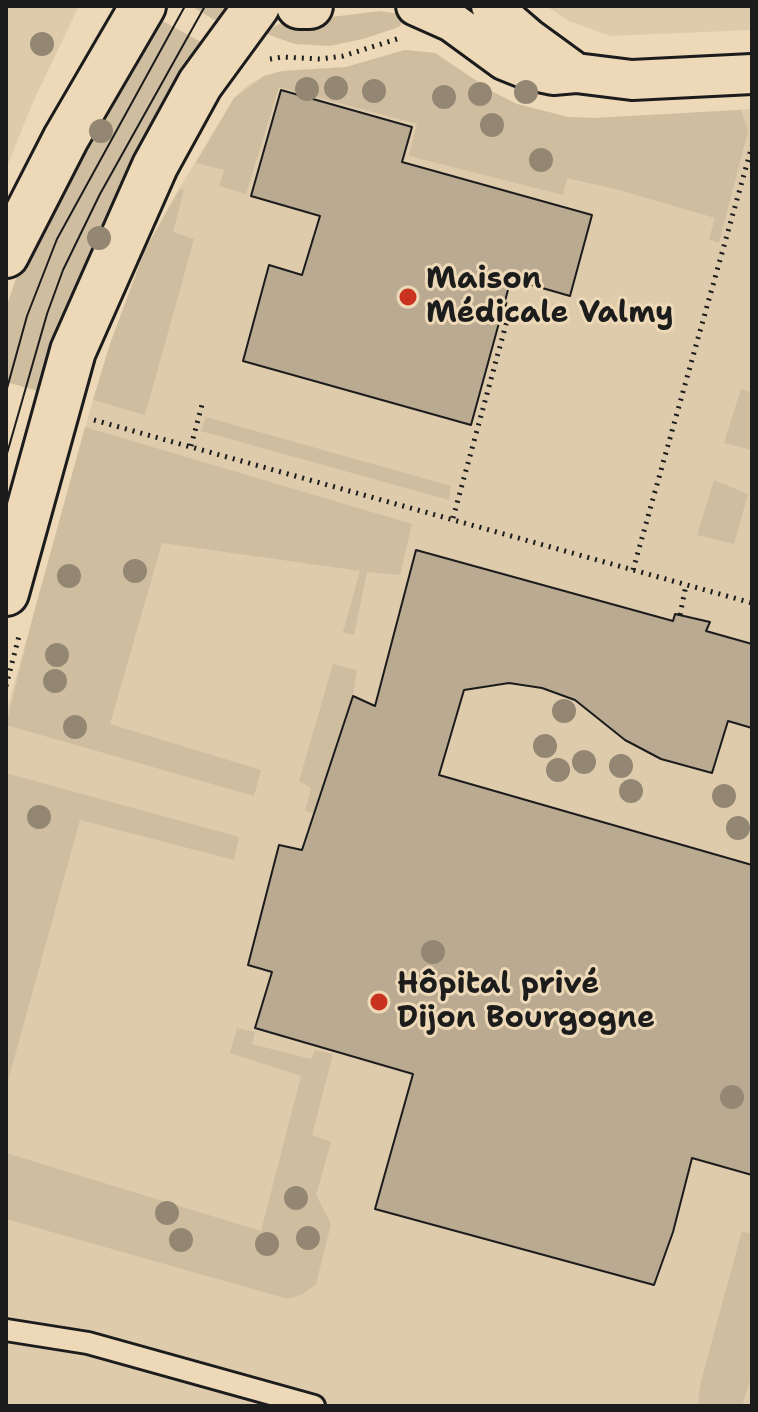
<!DOCTYPE html>
<html>
<head>
<meta charset="utf-8">
<style>
  body { margin:0 }
  #map { position:relative; width:758px; height:1412px; overflow:hidden; background:#edd9b7; font-family:"Shantell Sans",sans-serif }
  canvas { display:block }
  .frame { position:absolute; inset:0; border:8px solid #1c1c1c; pointer-events:none }
</style>
</head>
<body>
<div id="map">
<canvas width="758" height="1412"></canvas>
<div class="frame"></div>
</div>
<script>
const g = document.querySelector('canvas').getContext('2d');
g.lineJoin = 'round';
function fillPath(path, color) {
  g.fillStyle = color;
  g.fill(path, 'evenodd');
}
function shape(rows) {
  const path = new Path2D();
  for (const r of rows) {
    path.moveTo(r[0], r[1]);
    for (let i = 2; i < r.length; i += 2) path.lineTo(r[i], r[i + 1]);
  }
  return path;
}
function strokePath(path, color, width, dash) {
  g.strokeStyle = color;
  g.lineWidth = width;
  g.lineCap = dash ? 'butt' : 'round';
  g.setLineDash(dash || []);
  g.stroke(path);
}
function drawText(font, color, halo, rows, align = 'center') {
  g.font = font + ' "Shantell Sans",sans-serif';
  g.lineWidth = 6;
  g.setLineDash([]);
  g.textBaseline = 'middle';
  g.strokeStyle = halo;
  g.fillStyle = color;
  for (const [text, x, y, turn = 0] of rows) {
    g.save();
    g.translate(x, y);
    g.rotate((+turn || 0) * Math.PI / 180);
    g.textAlign = isNaN(turn) ? turn : align;
    if (halo) g.strokeText(text, 0, 0);
    g.fillText(text, 0, 0);
    g.restore();
  }
}
fillPath(shape([
  [6,6,79,6,33,102,6,169],
  [546,6,752,6,752,30,610,36,569,21],
  [405,50,435,53,493,92,517,104,568,117,594,118,752,109,752,1406,6,1406,6,713,93,400,110,344,145,250,168,207,234,98,248,85,264,76,282,71,346,67]
]), '#ddcbac');
fillPath(shape([
  [191,6,232,6,218,22],
  [380,11,407,15,399,27,363,39,329,46,295,44,261,32,282,23],
  [152,15,210,47,49,394,6,382,6,308,18,273],
  [405,50,435,53,493,92,517,104,568,117,594,118,741,110,748,131,719,243,709,239,715,218,619,190,567,178,563,195,409,156,417,124,279,87,246,194,219,186,224,170,196,163,234,98,264,76,282,71,346,67],
  [180,189,184,190,173,232,194,239,145,415,93,400,110,344,145,250],
  [741,389,752,393,752,450,724,443],
  [206,417,451,486,449,500,201,431],
  [85,427,412,524,400,575,367,572,354,635,343,632,360,571,162,543,110,724,261,770,254,796,6,725,31,624],
  [714,480,748,494,734,544,697,535],
  [333,664,357,670,353,696,314,814,305,811,311,788,299,781],
  [6,773,239,837,234,860,80,820,6,1088],
  [237,1028,255,1032,252,1044,311,1059,315,1050,333,1054,312,1135,331,1142,316,1195,331,1224,316,1284,303,1294,288,1299,274,1295,6,1219,6,1153,261,1231,301,1076,230,1053],
  [742,1231,752,1234,751,1377,742,1406,700,1406,698,1402,701,1381]
]), '#cfbda0');
const building = shape([
  [281,90,412,127,402,162,592,215,570,296,511,279,471,425,243,361,269,265,302,275,320,216,251,196,281,90],
  [416,550,673,621,675,614,710,622,706,631,752,644,752,728,728,721,712,773,661,759,625,740,575,700,542,688,509,683,464,690,439,775,752,865,752,1175,692,1158,673,1232,654,1285,375,1209,413,1074,255,1028,272,972,248,965,279,845,302,850,353,696,375,706,416,550]
]);
fillPath(building, '#b9aa91');
strokePath(building, '#1c1c1c', 2);
const service = shape([
  [6,1330,88,1343,314,1406]
]);
const minor = shape([
  [416,6,452,22,504,60,529,70,553,75,576,73,632,80,752,74],
  [491,6,528,38,576,73]
]);
const tertiary = shape([
  [299,6,310,6],
  [6,255,66,138,143,6],
  [6,593,73,351,155,166,200,84,257,6]
]);
strokePath(service, '#1c1c1c', 26);
strokePath(minor, '#1c1c1c', 44);
strokePath(tertiary, '#1c1c1c', 50);
strokePath(shape([
  [270,59,282,57,320,59,343,56,397,39],
  [94,420,752,603],
  [191,446,203,401],
  [453,518,511,306,487,300],
  [633,570,752,146],
  [680,615,686,585],
  [6,686,20,632]
]), '#1c1c1c', 5, [2, 6]);
strokePath(service, '#edd9b7', 20);
strokePath(minor, '#edd9b7', 38);
strokePath(tertiary, '#edd9b7', 44);
strokePath(shape([
  [6,392,27,316,57,239,185,6],
  [6,457,47,314,63,270,100,194,205,6]
]), '#1c1c1c', 2);
g.fillStyle = '#938774';
for (const [x, y] of [
  [42,44],
  [336,88],
  [307,89],
  [374,91],
  [526,92],
  [480,94],
  [444,97],
  [492,125],
  [101,131],
  [541,160],
  [99,238],
  [135,571],
  [69,576],
  [57,655],
  [55,681],
  [564,711],
  [75,727],
  [545,746],
  [584,762],
  [621,766],
  [558,770],
  [631,791],
  [724,796],
  [39,817],
  [738,828],
  [433,952],
  [732,1097],
  [296,1198],
  [167,1213],
  [308,1238],
  [181,1240],
  [267,1244]
]) {
  g.beginPath();
  g.arc(x, y, 12, 0, 2 * Math.PI);
  g.fill();
}
for (const [x, y, r, color] of [
  [408,297,10,"#c8321e"],
  [379,1002,10,"#c8321e"]
]) {
  const dot = new Path2D();
  dot.arc(x, y, r, 0, 2 * Math.PI);
  g.fillStyle = color;
  g.fill(dot);
  strokePath(dot, '#edd9b7', 3);
}
drawText('bold 30px', '#1c1c1c', '#edd9b7', [
  ["Maison",426,280],
  ["Médicale Valmy",426,314],
  ["Hôpital privé",397,985],
  ["Dijon Bourgogne",397,1019]
], 'left');
</script>
</body>
</html>
